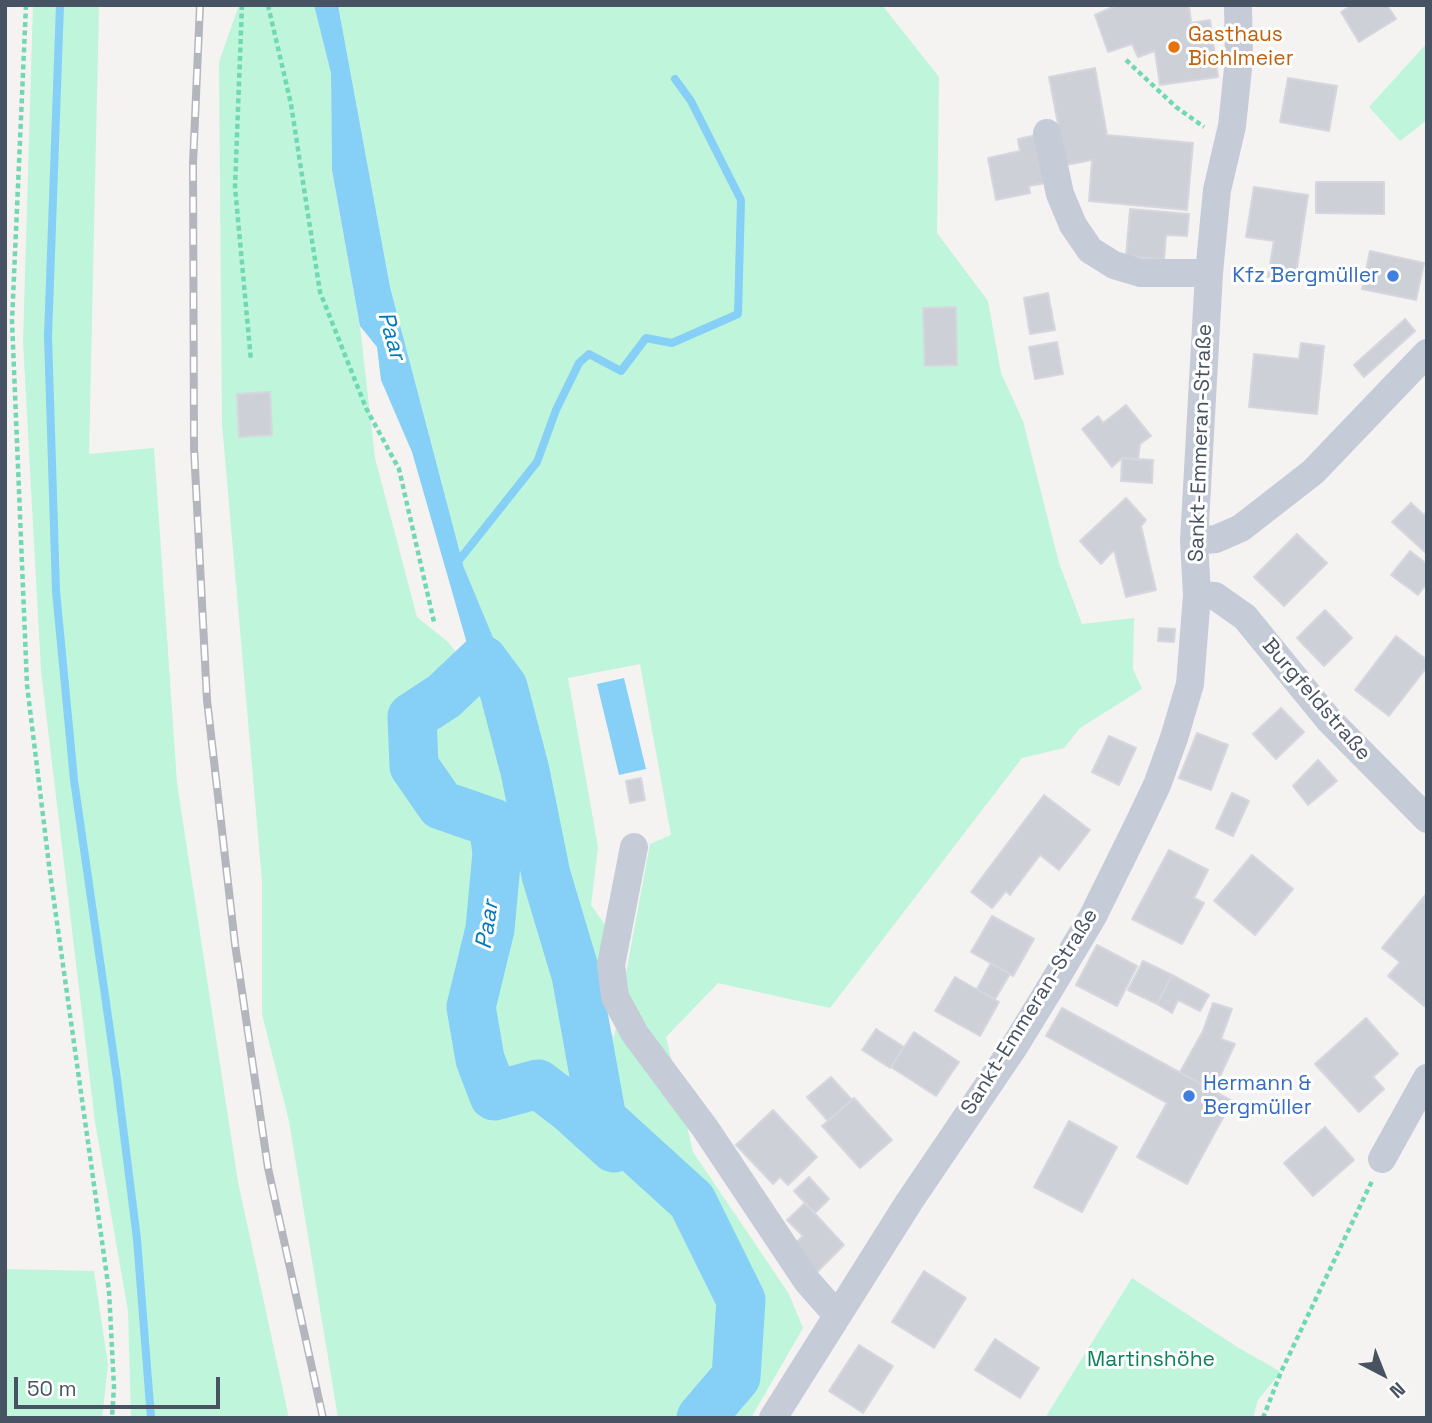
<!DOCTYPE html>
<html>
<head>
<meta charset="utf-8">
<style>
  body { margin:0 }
  #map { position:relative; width:1432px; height:1423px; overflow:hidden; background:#f5f2f2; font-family:"Space Grotesk",sans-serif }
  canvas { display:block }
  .frame { position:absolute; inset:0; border:7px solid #475262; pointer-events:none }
  .north { position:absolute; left:1348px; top:1339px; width:70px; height:70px; -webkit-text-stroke:5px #fff; paint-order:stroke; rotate:138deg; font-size:19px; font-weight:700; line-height:28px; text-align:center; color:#475262 }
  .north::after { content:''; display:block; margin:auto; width:24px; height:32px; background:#475262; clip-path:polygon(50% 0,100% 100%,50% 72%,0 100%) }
  .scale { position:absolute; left:14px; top:1377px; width:206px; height:32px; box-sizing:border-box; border:4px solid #475262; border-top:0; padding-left:9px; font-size:21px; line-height:24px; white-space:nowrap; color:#475262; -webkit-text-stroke:5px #fff; paint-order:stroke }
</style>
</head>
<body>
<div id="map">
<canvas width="1432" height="1423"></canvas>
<div class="frame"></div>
<div class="north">N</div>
<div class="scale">50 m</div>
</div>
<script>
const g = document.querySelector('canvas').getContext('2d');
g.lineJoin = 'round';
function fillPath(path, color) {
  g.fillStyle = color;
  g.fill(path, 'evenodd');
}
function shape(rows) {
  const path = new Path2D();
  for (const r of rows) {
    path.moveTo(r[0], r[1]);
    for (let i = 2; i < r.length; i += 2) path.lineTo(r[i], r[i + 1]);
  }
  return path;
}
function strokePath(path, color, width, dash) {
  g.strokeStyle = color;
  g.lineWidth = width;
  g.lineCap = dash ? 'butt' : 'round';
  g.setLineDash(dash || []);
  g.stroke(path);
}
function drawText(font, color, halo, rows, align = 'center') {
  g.font = font + ' "Space Grotesk",sans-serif';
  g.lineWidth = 6;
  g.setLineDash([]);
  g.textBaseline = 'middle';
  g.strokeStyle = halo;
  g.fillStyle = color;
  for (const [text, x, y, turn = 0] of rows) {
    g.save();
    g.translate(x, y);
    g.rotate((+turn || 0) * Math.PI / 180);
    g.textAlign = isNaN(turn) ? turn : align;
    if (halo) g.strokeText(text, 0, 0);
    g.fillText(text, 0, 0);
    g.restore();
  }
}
fillPath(shape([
  [33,5,99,5,89,454,154,448,177,783,238,1182,289,1418,131,1418,128,1311,95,1122,41,671,23,341],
  [239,5,314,5,331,73,332,170,360,326,375,458,417,617,448,642,474,675,491,685,464,568,390,287,338,5,882,5,939,77,937,233,988,301,1001,373,1023,421,1059,563,1082,624,1134,618,1133,669,1142,689,1080,728,1064,748,1022,758,830,1008,718,983,666,1037,693,1152,789,1294,803,1328,751,1418,338,1418,289,1121,262,1014,262,881,222,424,219,62],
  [640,664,671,835,650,844,614,1038,598,1000,597,971,605,925,591,905,598,847,568,678],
  [1427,43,1427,120,1400,141,1369,107],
  [5,1269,94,1271,108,1365,102,1418,5,1418],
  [1132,1278,1237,1347,1281,1372,1258,1400,1253,1418,1045,1418]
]), '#bef5db');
fillPath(shape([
  [314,5,338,5,390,287,464,568,507,671,531,709,500,723,492,686,472,661,412,452,381,380,377,347,360,326,332,170,331,73],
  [624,678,646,769,619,775,597,684]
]), '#86cff7');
strokePath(shape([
  [60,5,48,336,56,591,74,780,117,1079,137,1239,151,1418],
  [456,564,537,462,556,410,579,363,589,354,621,371,646,338,672,343,738,314,741,200,691,101,675,79]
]), '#86cff7', 8);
strokePath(shape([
  [482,660,444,696,412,717,414,766,441,805,493,823,497,853,490,929,471,1007,480,1059,494,1096,538,1084,571,1109,614,1148],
  [483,660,503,687,525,771,546,875,576,975,602,1119,692,1201,741,1300,736,1377,701,1418]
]), '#86cff7', 49);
const building = shape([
  [1117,5,1189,5,1191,23,1210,20,1218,77,1160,85,1155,51,1138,57,1132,44,1108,52,1095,15,1117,5],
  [1352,5,1387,5,1396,19,1359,42,1341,12,1352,5],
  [1095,68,1107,135,1193,143,1187,210,1089,201,1092,160,1066,165,1049,77,1095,68],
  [1288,78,1337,86,1329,131,1280,122,1288,78],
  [1036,135,1046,183,1029,186,1030,193,996,200,988,158,1020,151,1018,139,1036,135],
  [1316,182,1384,182,1384,214,1316,213,1316,182],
  [1254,187,1308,195,1295,281,1268,277,1274,241,1246,237,1254,187],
  [1130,209,1189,214,1187,236,1166,235,1164,260,1126,256,1130,209],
  [1370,251,1424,263,1416,300,1362,289,1370,251],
  [1048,293,1055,330,1030,334,1024,298,1048,293],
  [956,307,957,365,925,366,923,308,956,307],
  [1405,319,1415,331,1364,377,1354,365,1405,319],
  [1057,342,1063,374,1035,379,1029,347,1057,342],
  [1301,343,1324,346,1317,414,1249,407,1254,354,1299,359,1301,343],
  [270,392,272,435,239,437,237,394,270,392],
  [1126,405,1151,436,1140,444,1138,460,1122,458,1112,467,1082,429,1098,416,1103,423,1126,405],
  [1122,458,1153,460,1152,483,1121,481,1122,458],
  [1126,498,1146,520,1141,526,1156,590,1126,597,1114,550,1101,564,1080,541,1126,498],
  [1411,503,1424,515,1427,512,1427,554,1392,522,1411,503],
  [1297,534,1327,563,1284,606,1254,577,1297,534],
  [1410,551,1427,564,1427,583,1418,595,1391,575,1410,551],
  [1325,610,1352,638,1324,666,1297,638,1325,610],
  [1159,628,1175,629,1174,642,1158,641,1159,628],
  [1396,636,1427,660,1427,667,1389,716,1355,690,1396,636],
  [1281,708,1304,732,1276,759,1253,734,1281,708],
  [1197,733,1228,745,1211,790,1179,778,1197,733],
  [1109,736,1136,748,1119,785,1092,772,1109,736],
  [1318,760,1337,781,1308,805,1293,786,1318,760],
  [641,778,645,800,630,803,626,781,641,778],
  [1232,793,1249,801,1233,836,1216,828,1232,793],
  [1044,795,1090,830,1059,870,1040,855,1010,895,1006,891,992,908,971,892,1044,795],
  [1169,850,1208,870,1194,898,1204,903,1182,944,1132,919,1169,850],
  [1252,855,1293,889,1255,935,1214,901,1252,855],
  [1427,893,1427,1003,1424,1006,1388,976,1400,962,1382,948,1427,893],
  [992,916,1034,939,1013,976,971,952,992,916],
  [1097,945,1137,966,1117,1006,1076,985,1097,945],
  [1143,961,1172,975,1157,1004,1128,990,1143,961],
  [991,963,1010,974,995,999,977,989,991,963],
  [1172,975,1209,995,1200,1011,1178,1000,1172,1013,1157,1004,1172,975],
  [955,977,999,1002,980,1036,935,1011,955,977],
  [1213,1003,1232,1009,1221,1039,1235,1044,1213,1091,1180,1072,1203,1031,1213,1003],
  [1062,1008,1232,1101,1187,1184,1137,1157,1167,1103,1046,1036,1062,1008],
  [1366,1018,1398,1054,1373,1077,1384,1089,1359,1112,1315,1064,1366,1018],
  [876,1029,904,1047,890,1068,862,1050,876,1029],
  [914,1032,959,1062,936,1096,891,1067,914,1032],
  [831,1077,852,1100,828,1121,807,1097,831,1077],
  [854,1098,892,1140,860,1168,822,1126,854,1098],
  [773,1110,817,1157,788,1185,780,1177,773,1184,736,1145,773,1110],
  [1069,1121,1117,1147,1082,1212,1034,1187,1069,1121],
  [1325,1127,1354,1160,1313,1196,1284,1163,1325,1127],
  [809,1177,829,1199,815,1213,794,1191,809,1177],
  [805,1203,844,1245,817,1272,792,1246,803,1236,787,1220,805,1203],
  [924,1271,966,1298,934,1348,892,1322,924,1271],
  [995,1339,1039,1368,1020,1398,975,1370,995,1339],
  [859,1345,893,1366,863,1413,829,1391,859,1345]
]);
fillPath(building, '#ced0d8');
strokePath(building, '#d6d7de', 2);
strokePath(shape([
  [26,5,12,321,27,685,50,873,109,1291,114,1387,112,1418],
  [242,5,235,187,251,361],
  [268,5,291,104,320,292,366,408,399,469,434,622],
  [1126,60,1176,107,1204,127],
  [1263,1418,1281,1372,1372,1181]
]), '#71d8b4', 4.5, [5, 3.5]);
strokePath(shape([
  [1047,133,1060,194,1073,225,1090,250,1114,265,1141,273,1209,273],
  [1194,541,1216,539,1241,528,1313,472,1427,353],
  [1197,595,1215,596,1245,617,1329,720,1427,819],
  [634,847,611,965,615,997,635,1034,705,1128,807,1281,836,1314],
  [1382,1159,1427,1078],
  [773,1418,909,1202,1014,1047,1052,985,1093,916,1137,827,1157,785,1174,738,1190,684,1197,595,1194,541,1209,273,1217,190,1232,126,1239,59,1238,5]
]), '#c5ccd8', 28);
const rail = shape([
  [200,5,193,164,194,448,207,700,235,944,268,1168,323,1418]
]);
strokePath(rail, '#b4b6bd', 8);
strokePath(rail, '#fff', 5, [16]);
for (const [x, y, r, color] of [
  [1174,47,7,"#e8710a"],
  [1393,276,7,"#3f7fe0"],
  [1189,1096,7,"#3f7fe0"]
]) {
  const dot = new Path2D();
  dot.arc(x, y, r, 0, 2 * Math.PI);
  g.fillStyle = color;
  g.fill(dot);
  strokePath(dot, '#fff', 2.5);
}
drawText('21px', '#c56008', '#fff', [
  ["Gasthaus",1188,35],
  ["Bichlmeier",1188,59]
], 'left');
drawText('21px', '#366cbe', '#fff', [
  ["Kfz Bergmüller",1379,276],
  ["Hermann &",1203,1084,"left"],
  ["Bergmüller",1203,1108,"left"]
], 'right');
drawText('21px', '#475262', '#fff', [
  ["Sankt-Emmeran-Straße",1201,443,-88],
  ["Burgfeldstraße",1316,700,49],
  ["Sankt-Emmeran-Straße",1030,1012,-58]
]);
drawText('21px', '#0c8259', '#fff', [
  ["Martinshöhe",1151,1360]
]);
drawText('italic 23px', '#007abd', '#fff', [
  ["Paar",391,336,74],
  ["Paar",488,925,-81]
]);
</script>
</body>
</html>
